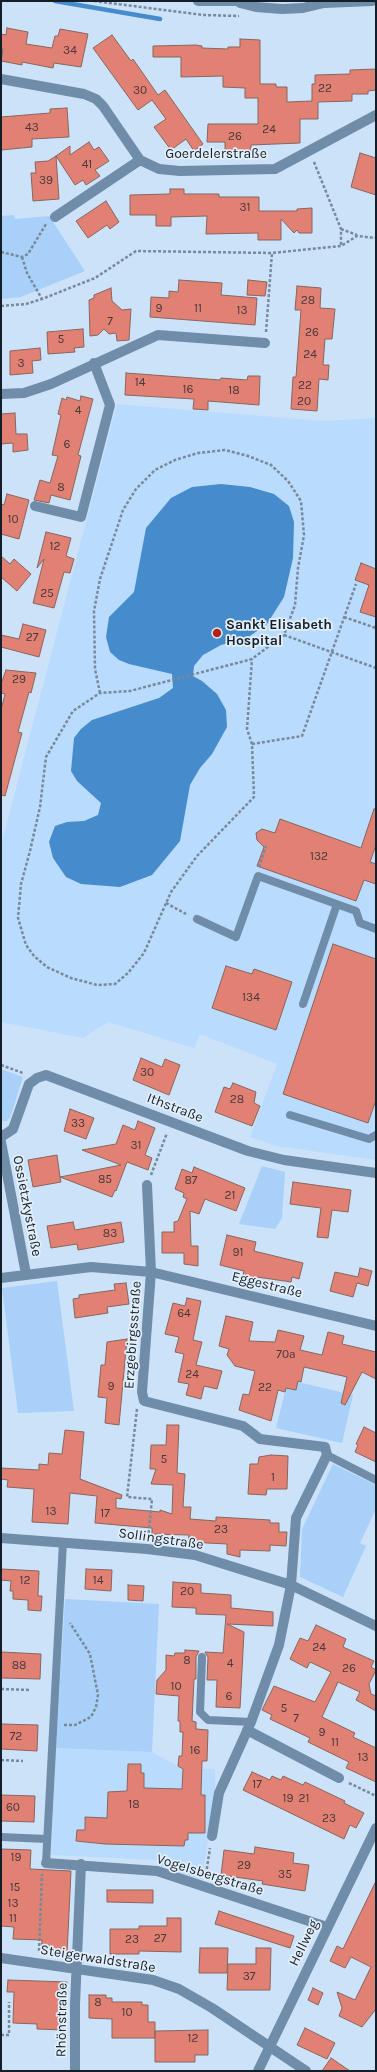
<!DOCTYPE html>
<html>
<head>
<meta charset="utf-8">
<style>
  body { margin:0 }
  #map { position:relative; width:377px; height:2072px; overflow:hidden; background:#cce2f9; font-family:Karla,sans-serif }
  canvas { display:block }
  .frame { position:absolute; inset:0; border:2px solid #131e28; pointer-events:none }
</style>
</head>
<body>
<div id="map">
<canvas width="377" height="2072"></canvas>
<div class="frame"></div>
</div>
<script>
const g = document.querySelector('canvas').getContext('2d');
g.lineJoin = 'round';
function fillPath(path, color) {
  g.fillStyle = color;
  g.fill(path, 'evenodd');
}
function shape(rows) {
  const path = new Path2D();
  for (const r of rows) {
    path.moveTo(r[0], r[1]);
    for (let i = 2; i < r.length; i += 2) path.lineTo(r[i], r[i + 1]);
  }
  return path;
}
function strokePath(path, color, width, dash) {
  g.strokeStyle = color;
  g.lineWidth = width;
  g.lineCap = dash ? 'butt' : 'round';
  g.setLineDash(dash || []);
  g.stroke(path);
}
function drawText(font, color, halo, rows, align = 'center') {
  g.font = font + ' Karla,sans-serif';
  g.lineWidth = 3.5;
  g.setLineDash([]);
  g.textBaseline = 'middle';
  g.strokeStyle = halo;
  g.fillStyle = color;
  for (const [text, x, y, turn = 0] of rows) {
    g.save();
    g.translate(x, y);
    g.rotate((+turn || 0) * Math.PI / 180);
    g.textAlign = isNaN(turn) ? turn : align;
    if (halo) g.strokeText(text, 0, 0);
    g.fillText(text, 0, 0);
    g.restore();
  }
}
fillPath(shape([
  [117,404,324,421,376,418,376,1160,276,1146,250,1137,277,1064,200,1034,194,1048,108,1022,83,1038,1,1022,1,845],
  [56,1748,152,1752,181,1768,215,1769,215,1790,202,1881,158,1866,158,1860,51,1855]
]), '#b9dbfe');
fillPath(shape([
  [14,215,15,219,49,216,85,271,21,297,1,299,1,216],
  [1,1069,23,1077,10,1118,7,1121,3,1121,1,1116],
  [262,1166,285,1172,282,1218,275,1229,239,1224],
  [57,1281,74,1411,18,1413,2,1288],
  [298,1382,353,1395,342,1443,276,1428,286,1388,296,1390],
  [333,1464,376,1485,376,1509,360,1543,366,1546,343,1597,300,1577,302,1529],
  [65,1599,159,1604,152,1752,56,1748]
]), '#a8d0f9');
fillPath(shape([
  [221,484,250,487,274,494,289,506,294,522,293,558,284,597,267,624,247,638,221,645,203,655,194,666,193,676,202,681,217,694,226,710,227,727,212,754,200,768,190,785,180,841,152,875,120,887,81,884,66,877,53,858,49,842,55,826,67,822,84,821,98,815,101,803,77,781,71,771,74,738,81,729,92,720,159,698,173,688,172,674,129,664,119,660,110,652,106,637,109,617,134,592,146,528,171,498,192,487]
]), '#468bcc');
strokePath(shape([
  [55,1,160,19]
]), '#468bcc', 4.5);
const building = shape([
  [7,28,28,32,26,44,52,48,55,36,58,36,60,29,88,34,81,67,54,63,53,68,22,62,22,65,1,61,3,49,1,48,1,34,6,35,7,28],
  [112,35,131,61,133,59,158,95,165,90,203,144,194,151,186,139,171,150,154,127,166,119,152,100,138,110,93,48,112,35],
  [240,39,260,40,260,84,276,84,276,87,287,87,287,102,312,101,312,84,315,84,315,75,350,74,350,70,376,69,376,90,368,91,368,94,352,94,352,101,318,102,318,119,300,119,300,143,251,145,251,152,225,152,225,142,207,142,208,124,258,124,258,98,245,98,245,88,223,87,223,76,181,77,181,57,153,57,153,46,196,45,202,46,202,48,228,49,228,47,240,47,240,39],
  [67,108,69,137,32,139,32,147,1,150,1,117,50,113,50,109,67,108],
  [89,142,94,150,99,147,109,161,95,170,100,176,86,185,83,180,75,185,56,156,70,146,70,155,89,142],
  [360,153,376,158,376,195,351,187,360,153],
  [56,156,59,199,33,201,31,173,36,173,35,162,48,161,56,156],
  [170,189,184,189,184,194,219,194,219,197,259,197,259,211,297,211,297,209,312,208,312,233,299,233,297,230,294,233,281,219,281,240,258,240,258,233,206,234,207,216,171,217,171,226,156,226,156,215,130,215,130,195,170,194,170,189],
  [106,201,119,222,110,229,107,225,88,238,76,221,106,201],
  [179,280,222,283,221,295,257,298,255,325,150,317,151,297,169,298,169,291,178,292,179,280],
  [248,280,267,282,265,296,247,295,248,280],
  [297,286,321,288,320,308,335,309,332,339,325,339,323,365,329,365,328,380,319,379,317,411,291,409,293,377,296,377,301,310,295,310,297,286],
  [111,288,112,301,122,310,131,309,129,340,117,341,116,333,109,334,104,329,98,335,90,336,89,300,94,298,94,295,111,288],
  [83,329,84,347,74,348,75,352,48,354,47,332,83,329],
  [40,348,41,360,32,361,33,373,10,375,10,351,40,348],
  [126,373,220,380,221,378,247,380,248,376,260,376,259,405,208,401,208,410,193,409,194,399,125,395,126,373],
  [81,396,93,399,78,455,81,456,70,500,51,495,49,503,34,500,40,480,50,483,58,456,52,455,61,415,58,414,62,398,66,400,67,397,80,401,81,396],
  [15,413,16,434,27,434,28,450,13,452,13,443,1,444,1,414,15,413],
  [7,494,29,500,19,539,1,534,1,504,4,505,7,494],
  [46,532,71,538,66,556,74,559,70,573,64,572,54,608,33,603,44,559,37,568,46,532],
  [1,556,10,564,14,559,31,574,17,591,1,577,1,556],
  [361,563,376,569,376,617,360,612,369,585,355,580,361,563],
  [23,624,46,630,39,657,1,647,1,635,19,639,23,624],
  [6,670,36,673,31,693,29,692,18,732,22,733,5,796,1,795,1,710,5,694,1,693,1,684,6,670],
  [374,809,376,809,376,845,370,862,376,864,376,884,364,880,356,901,257,866,264,847,257,840,256,833,262,829,275,833,280,819,361,848,374,809],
  [333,944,376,959,376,1100,368,1123,283,1094,333,944],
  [226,966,252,974,254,969,292,982,276,1030,212,1008,226,966],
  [141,1058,162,1067,165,1059,180,1065,169,1095,133,1080,141,1058],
  [233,1083,256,1092,254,1103,260,1106,252,1126,215,1112,224,1087,230,1089,233,1083],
  [70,1109,94,1118,86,1139,64,1131,70,1109],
  [138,1121,155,1128,145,1155,152,1158,148,1170,127,1162,116,1191,115,1190,112,1197,60,1177,61,1182,33,1187,28,1160,57,1155,60,1177,121,1165,82,1150,116,1144,123,1125,135,1130,138,1121],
  [194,1167,245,1188,236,1211,205,1199,199,1214,190,1211,191,1246,198,1246,198,1266,184,1264,184,1253,162,1253,162,1232,174,1232,174,1222,178,1221,187,1199,183,1197,184,1193,175,1189,182,1169,192,1173,194,1167],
  [293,1182,351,1190,348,1212,332,1210,328,1238,317,1237,321,1208,290,1204,293,1182],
  [73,1222,75,1230,121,1222,124,1242,78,1250,77,1244,51,1248,47,1226,73,1222],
  [227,1235,256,1242,254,1251,303,1263,299,1279,292,1277,291,1282,257,1277,255,1283,242,1280,244,1271,220,1265,227,1235],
  [360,1268,372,1271,368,1286,357,1283,353,1297,330,1291,335,1272,358,1277,360,1268],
  [126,1283,129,1304,107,1307,108,1313,75,1318,73,1299,79,1298,79,1295,115,1290,114,1284,126,1283],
  [187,1298,201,1301,193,1340,202,1342,196,1365,222,1371,217,1389,204,1386,201,1399,186,1395,189,1384,178,1382,184,1354,175,1352,179,1337,165,1334,173,1303,185,1306,187,1298],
  [226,1316,253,1322,249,1341,275,1342,278,1330,304,1336,300,1350,322,1355,328,1332,344,1336,342,1344,376,1352,376,1379,362,1372,345,1405,341,1403,347,1377,304,1367,301,1382,298,1381,296,1390,286,1388,285,1392,278,1390,271,1421,239,1410,243,1394,249,1395,255,1371,235,1366,227,1355,229,1349,219,1346,226,1316],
  [127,1339,119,1425,105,1423,107,1398,98,1397,101,1365,105,1365,107,1342,127,1339],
  [167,1425,179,1425,177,1473,185,1474,183,1507,191,1507,190,1519,216,1521,216,1517,270,1520,270,1523,279,1523,279,1532,287,1532,286,1546,270,1545,270,1551,240,1550,240,1557,227,1554,227,1544,188,1542,189,1535,152,1534,152,1528,95,1523,97,1496,70,1493,68,1524,32,1522,34,1489,7,1487,8,1480,1,1479,1,1468,39,1470,39,1464,48,1465,49,1453,62,1454,65,1430,84,1432,80,1479,122,1495,121,1499,116,1498,116,1508,160,1512,160,1510,172,1514,173,1485,151,1484,156,1469,150,1469,151,1445,166,1445,167,1425],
  [364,1427,376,1433,376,1462,355,1452,358,1445,356,1444,364,1427],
  [271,1455,288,1456,287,1489,267,1489,266,1495,248,1494,250,1464,258,1464,259,1457,271,1455],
  [1,1569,39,1571,38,1596,42,1596,41,1611,28,1610,28,1600,13,1599,13,1591,10,1591,11,1581,1,1580,1,1569],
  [86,1569,112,1570,111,1591,85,1589,86,1569],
  [173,1582,201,1584,201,1593,231,1595,231,1608,273,1612,273,1626,227,1624,244,1632,240,1708,216,1707,217,1680,207,1680,208,1657,205,1652,223,1653,226,1615,196,1614,196,1608,172,1607,173,1582],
  [128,1585,144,1586,143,1601,128,1600,128,1585],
  [316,1625,346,1639,343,1647,374,1661,371,1667,376,1670,369,1684,371,1694,376,1696,376,1711,356,1700,360,1692,338,1682,322,1717,355,1733,353,1737,376,1748,376,1782,346,1768,349,1762,308,1742,310,1738,270,1719,272,1715,262,1710,274,1686,315,1702,331,1672,310,1662,307,1668,290,1659,300,1638,308,1641,316,1625],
  [185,1650,199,1651,196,1657,196,1679,194,1679,192,1721,196,1722,196,1729,208,1730,207,1761,202,1761,201,1795,205,1795,205,1833,188,1833,188,1840,185,1840,184,1846,105,1844,76,1841,77,1830,85,1830,85,1817,107,1818,108,1792,127,1791,128,1764,141,1764,141,1773,144,1773,144,1788,182,1789,183,1769,178,1766,179,1756,182,1756,183,1732,180,1732,180,1721,178,1721,179,1696,156,1694,157,1680,166,1670,166,1655,174,1656,175,1653,185,1653,185,1650],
  [1,1652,41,1654,40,1679,1,1678,1,1652],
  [1,1724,38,1725,37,1751,1,1749,1,1724],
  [252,1772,270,1780,272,1776,281,1780,283,1776,303,1785,305,1782,345,1801,344,1803,364,1813,356,1828,350,1825,344,1839,243,1790,252,1772],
  [1,1795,35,1796,34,1822,1,1821,1,1795],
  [255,1847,294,1853,293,1863,309,1865,305,1891,262,1884,263,1881,221,1875,224,1850,254,1854,255,1847],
  [1,1849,31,1850,30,1869,71,1871,67,1954,41,1953,42,1940,13,1939,14,1927,1,1926,1,1849],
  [376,1881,376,2009,362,2027,339,2016,342,2008,337,1992,355,2000,371,1967,351,1957,345,1968,330,1961,337,1946,343,1949,376,1881],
  [107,1890,153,1890,153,1903,107,1902,107,1890],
  [219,1911,294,1936,290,1948,215,1924,219,1911],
  [167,1918,181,1918,181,1952,139,1951,139,1954,110,1954,110,1929,139,1929,139,1926,167,1926,167,1918],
  [200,1948,228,1948,227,1973,199,1973,200,1948],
  [256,1948,271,1948,270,1990,227,1990,228,1964,256,1964,256,1948],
  [8,1980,67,1982,65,2025,63,2030,37,2029,37,2024,13,2023,14,1992,7,1992,8,1980],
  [313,1988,323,1993,318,2005,308,2000,313,1988],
  [89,1995,106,1995,106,1998,112,1998,112,2002,142,2002,142,2005,148,2005,148,2022,155,2022,155,2038,112,2038,112,2019,89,2018,89,1995],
  [305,2028,335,2043,327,2059,297,2045,305,2028],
  [208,2030,208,2055,195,2055,195,2062,155,2062,155,2031,208,2030],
  [331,2058,350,2071,322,2071,331,2058]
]);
fillPath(building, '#e18173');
strokePath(building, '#89645e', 1);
strokePath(shape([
  [94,1,203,15,239,16],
  [314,162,341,229,341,246],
  [341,229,357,235],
  [1,252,22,257,28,254,46,224],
  [22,257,27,273,42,299],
  [1,306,26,304,42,299,95,278,136,251,272,253,341,246,357,236,376,238],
  [266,332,272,253],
  [344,617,376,628],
  [284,635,376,668],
  [100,693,95,669,94,611,100,579,123,510,136,489,155,470,175,460,198,453,225,450,248,456,271,465,288,481,301,501,304,535,298,568,295,605,284,635,252,659,130,691,100,693,73,711,46,757,40,807,30,851,21,884,18,918,26,945,34,956,47,967,71,978,97,985,115,984,128,973,144,953,171,892,197,856,254,797,252,744,247,729,252,659],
  [252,744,302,736,356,584],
  [259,867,266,846],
  [166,903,188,915],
  [1,1065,23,1073],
  [151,1175,167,1133],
  [137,1409,127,1497,152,1499,148,1539],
  [1,1689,30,1690],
  [64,1725,75,1725,91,1717,96,1707,98,1695,90,1654,70,1623],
  [1,1760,23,1761],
  [349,1783,376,1796],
  [206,1874,210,1848],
  [39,1951,42,1874],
  [1,2035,9,2035,9,2002]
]), '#78899a', 2.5, [3, 2]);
strokePath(shape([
  [197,919,236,937,258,876,356,911,360,923,376,929],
  [303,1004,337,904],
  [290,1115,369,1139,376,1135],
  [327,1455,376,1480],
  [202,1657,200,1712,208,1720,251,1722],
  [1,1837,47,1839],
  [46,1863,63,1542]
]), '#6f8ca9', 8);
strokePath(shape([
  [1,79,84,94,96,99,103,106,140,160,159,169,180,171,275,169,376,115],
  [55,217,140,160],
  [1,394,24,393,51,384,158,335,265,343],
  [35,506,81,517,110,405,94,363],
  [1,1137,13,1129,29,1084,37,1078,46,1075,248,1151,284,1160,376,1173],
  [1,1142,26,1274],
  [147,1185,151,1272,142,1392,144,1401,243,1426,260,1439,325,1447,327,1455,296,1518,291,1585,279,1645,251,1722,219,1793,212,1836],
  [1,1278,91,1267,151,1272,376,1326],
  [1,1538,147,1549,195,1555,291,1585,376,1626],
  [247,1730,339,1778],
  [46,1863,157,1871,327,1927],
  [1,1958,153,1980,179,1989,212,2008,306,2071],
  [75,2071,75,2004,81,1864],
  [258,2071,376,1828]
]), '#6f8ca9', 10);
strokePath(shape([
  [198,1,246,1],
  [240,3,256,7,282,9,303,8,324,3,372,1]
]), '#6f8ca9', 10);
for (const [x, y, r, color] of [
  [217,633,5,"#b22318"]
]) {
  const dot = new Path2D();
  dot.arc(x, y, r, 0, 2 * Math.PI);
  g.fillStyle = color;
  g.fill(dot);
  strokePath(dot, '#e2eef9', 1.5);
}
drawText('12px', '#46373b', null, [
  ["34",70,51],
  ["22",325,89],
  ["30",140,91],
  ["43",32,128],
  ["24",269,130],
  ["26",235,137],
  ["41",87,165],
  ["39",46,181],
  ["31",245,208],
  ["28",308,301],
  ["9",159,309],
  ["11",198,309],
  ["13",242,311],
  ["7",110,322],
  ["26",312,333],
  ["5",61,340],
  ["24",310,355],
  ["3",21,364],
  ["14",140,383],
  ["22",305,386],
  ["16",188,390],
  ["18",234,391],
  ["20",304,402],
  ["4",78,411],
  ["6",67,445],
  ["8",61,488],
  ["10",13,520],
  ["12",55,547],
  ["25",47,594],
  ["27",32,638],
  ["29",19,680],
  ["132",319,857],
  ["134",251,998],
  ["30",147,1073],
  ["28",237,1100],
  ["33",78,1124],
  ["31",136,1146],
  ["85",105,1180],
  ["87",191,1181],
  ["21",230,1196],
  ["83",110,1234],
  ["91",238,1253],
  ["64",184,1314],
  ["70a",286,1355],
  ["24",192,1375],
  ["9",111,1387],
  ["22",265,1388],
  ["5",164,1460],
  ["1",273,1478],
  ["13",51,1512],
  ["17",105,1514],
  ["23",221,1530],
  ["12",25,1581],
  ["14",98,1581],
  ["20",187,1592],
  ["24",319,1648],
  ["8",187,1661],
  ["4",230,1664],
  ["88",19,1666],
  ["26",349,1669],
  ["10",176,1687],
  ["6",229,1697],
  ["5",284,1709],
  ["7",296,1719],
  ["9",322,1733],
  ["72",16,1737],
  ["11",335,1743],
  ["16",195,1751],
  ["13",363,1758],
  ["17",257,1785],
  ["19",288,1799],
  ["21",304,1799],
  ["18",134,1805],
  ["60",13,1808],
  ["23",329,1819],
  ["19",16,1858],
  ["29",244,1866],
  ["35",285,1875],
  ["15",15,1888],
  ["13",13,1904],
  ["11",13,1919],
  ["27",160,1939],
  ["23",132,1940],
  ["37",249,1977],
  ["8",98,2003],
  ["10",127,2013],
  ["12",193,2039]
]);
drawText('14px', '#131e28', '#e2eef9', [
  ["Goerdelerstraße",216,154],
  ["Ithstraße",175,1108,21],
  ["Ossietzkystraße",27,1206,79],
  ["Eggestraße",267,1285,14],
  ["Erzgebirgsstraße",133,1335,-86],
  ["Sollingstraße",161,1539,8],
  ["Vogelsbergstraße",210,1875,17],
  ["Hellweg",304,1943,-64],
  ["Steigerwaldstraße",98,1959,9],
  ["Rhönstraße",62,2020,-89]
]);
drawText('bold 14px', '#131e28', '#e2eef9', [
  ["Sankt Elisabeth",226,625],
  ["Hospital",226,641]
], 'left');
</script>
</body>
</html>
